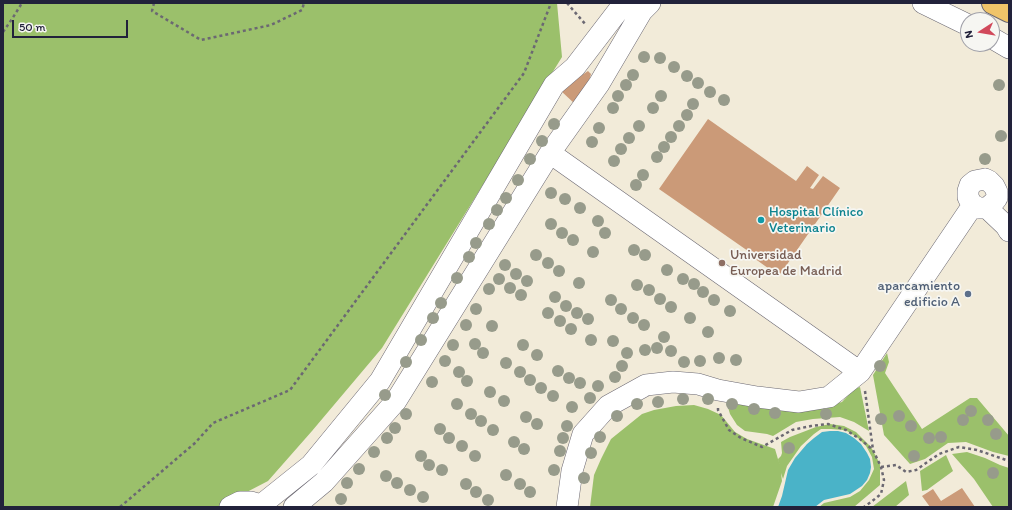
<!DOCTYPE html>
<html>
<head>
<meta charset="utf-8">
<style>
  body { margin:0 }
  #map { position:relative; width:1012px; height:510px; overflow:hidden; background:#f2ebd9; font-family:Itim,sans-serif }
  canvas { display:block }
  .frame { position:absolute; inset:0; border:4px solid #22223b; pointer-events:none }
  .north { position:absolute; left:960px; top:12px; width:40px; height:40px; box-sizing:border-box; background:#f6f6f2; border:1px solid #a1a1a9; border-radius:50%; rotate:258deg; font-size:11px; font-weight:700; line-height:16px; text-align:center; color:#22223b }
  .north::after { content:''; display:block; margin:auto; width:14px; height:18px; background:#d1495b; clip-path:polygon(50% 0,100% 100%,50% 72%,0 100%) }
  .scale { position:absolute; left:12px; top:20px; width:116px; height:18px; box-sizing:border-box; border:2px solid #22223b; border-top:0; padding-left:5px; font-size:12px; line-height:14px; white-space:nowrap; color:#22223b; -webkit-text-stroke:3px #f6f6f2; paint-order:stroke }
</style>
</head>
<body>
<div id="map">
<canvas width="1012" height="510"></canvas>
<div class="frame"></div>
<div class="north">N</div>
<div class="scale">50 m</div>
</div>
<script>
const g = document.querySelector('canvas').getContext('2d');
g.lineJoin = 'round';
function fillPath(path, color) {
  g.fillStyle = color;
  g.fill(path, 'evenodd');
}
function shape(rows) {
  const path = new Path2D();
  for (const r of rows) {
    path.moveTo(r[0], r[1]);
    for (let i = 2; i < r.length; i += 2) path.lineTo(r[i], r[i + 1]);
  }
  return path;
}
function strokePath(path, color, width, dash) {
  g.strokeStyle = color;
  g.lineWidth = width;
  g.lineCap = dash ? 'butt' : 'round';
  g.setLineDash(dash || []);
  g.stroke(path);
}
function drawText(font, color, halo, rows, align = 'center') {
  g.font = font + ' Itim,sans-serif';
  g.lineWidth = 3.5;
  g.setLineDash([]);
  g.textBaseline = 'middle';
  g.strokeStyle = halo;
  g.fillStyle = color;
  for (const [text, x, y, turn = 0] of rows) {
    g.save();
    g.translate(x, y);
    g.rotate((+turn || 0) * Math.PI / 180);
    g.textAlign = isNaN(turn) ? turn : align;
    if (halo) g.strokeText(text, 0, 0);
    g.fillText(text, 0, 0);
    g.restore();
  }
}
fillPath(shape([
  [3,3,557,3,562,57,382,348,312,431,268,481,218,507,3,507],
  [887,353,889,362,885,373,922,429,970,398,977,398,1009,436,1009,456,993,452,966,442,948,443,925,459,910,464,884,435,873,375],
  [860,387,869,431,854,422,840,417,813,419,796,422,773,436,767,434,745,431,737,425,730,414,727,404,732,400,823,407,842,402,854,389],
  [694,405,708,409,721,415,735,432,747,439,775,449,780,466,778,459,781,456,782,453,781,442,790,437,816,427,830,424,844,426,856,432,871,447,880,464,880,485,854,507,819,507,824,503,850,497,860,491,869,480,874,469,872,457,866,446,858,438,847,431,843,430,831,429,821,429,814,434,801,446,787,466,783,479,781,473,782,481,773,507,590,507,594,475,601,459,611,439,642,414,654,410,676,406],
  [967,452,985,458,1000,465,1009,468,1009,507,993,507,974,479,952,454],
  [946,455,953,471,927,490,922,491,920,471],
  [906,481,909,495,895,507,872,507]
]), '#9bc06b');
fillPath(shape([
  [830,431,838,431,846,433,854,438,861,444,867,453,870,459,871,467,870,473,867,480,862,486,850,494,824,500,815,507,778,507,782,496,788,470,795,458,807,444,814,438,822,432]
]), '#4ab3c8');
fillPath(shape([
  [588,71,591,74,583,102,576,105,560,90],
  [708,119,796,181,807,166,819,175,810,188,813,189,823,176,840,188,779,276,747,253,748,251,659,189],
  [962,488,975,507,930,507,922,496,933,489,941,501]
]), '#cb9a78');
const minor = shape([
  [923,3,968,25],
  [992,38,1009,48],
  [550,153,860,372],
  [985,179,989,181,994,186,997,192,997,198,993,203,987,208,979,208,973,205,970,201,968,197,968,191,970,185,975,181,985,179],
  [987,208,1006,226,1009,231],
  [261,505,311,465,380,381,554,85,575,67,624,3],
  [230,507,240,502,251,502,261,505,263,507],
  [294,507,324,482,396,401,550,153,599,84,642,11,650,3],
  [567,507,572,471,583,434,608,406,646,385,673,382,698,384,718,390,757,397,799,402,829,397,860,372,973,205]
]);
const highway = shape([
  [993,3,1009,11]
]);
strokePath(minor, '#6b6872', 22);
strokePath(highway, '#6b6872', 24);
strokePath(shape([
  [154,3,152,11,201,40,271,25,302,10,304,3],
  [567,3,586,25],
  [3,32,12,19,22,3],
  [865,391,873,450],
  [718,408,718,410,729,430,741,438,762,447,792,430,811,426,828,424,846,430,860,439,873,450,881,467,884,480,881,494,871,502,864,507],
  [881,467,896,465,906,472,916,470,939,454,959,447,977,450,1009,461],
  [120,507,195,443,213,423,290,390,524,73,551,3]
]), '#6b6872', 2.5, [3, 3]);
strokePath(minor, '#fff', 21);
strokePath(highway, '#f0c469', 22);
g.fillStyle = '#979b8b';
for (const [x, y] of [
  [644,57],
  [660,58],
  [674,67],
  [633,75],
  [687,76],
  [698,83],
  [626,85],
  [999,85],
  [710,92],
  [618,96],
  [661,96],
  [724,100],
  [693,104],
  [613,108],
  [653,108],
  [687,115],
  [554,124],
  [639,126],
  [679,126],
  [599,128],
  [1001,136],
  [671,137],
  [629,138],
  [542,141],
  [592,142],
  [664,147],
  [621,149],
  [657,157],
  [530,159],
  [985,159],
  [614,161],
  [643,175],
  [518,180],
  [636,185],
  [551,193],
  [506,198],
  [565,199],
  [580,208],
  [497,210],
  [598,221],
  [489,224],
  [551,224],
  [562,233],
  [605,233],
  [573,240],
  [476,243],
  [634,250],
  [593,252],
  [536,255],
  [645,255],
  [469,257],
  [548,263],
  [505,265],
  [667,270],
  [559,271],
  [516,274],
  [457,278],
  [499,279],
  [683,279],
  [527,281],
  [579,283],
  [694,284],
  [637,285],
  [510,288],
  [489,289],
  [649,290],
  [703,292],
  [521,295],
  [555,297],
  [660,299],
  [611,300],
  [714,300],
  [441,303],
  [566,306],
  [671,307],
  [476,309],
  [621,309],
  [730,311],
  [548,313],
  [577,313],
  [433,318],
  [633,318],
  [690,318],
  [588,319],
  [560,321],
  [466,325],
  [644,325],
  [492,326],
  [571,329],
  [708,332],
  [664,337],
  [421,340],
  [591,340],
  [613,341],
  [475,344],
  [453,345],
  [523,345],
  [657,348],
  [645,350],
  [671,351],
  [483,353],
  [627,353],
  [537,355],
  [719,358],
  [736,360],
  [445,361],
  [700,361],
  [406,362],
  [684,362],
  [506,363],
  [622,366],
  [880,366],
  [558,371],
  [459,372],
  [520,372],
  [615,377],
  [569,378],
  [530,380],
  [467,381],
  [432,382],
  [580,383],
  [598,386],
  [541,388],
  [490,392],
  [385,395],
  [553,396],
  [590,398],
  [683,399],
  [708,399],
  [504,401],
  [658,402],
  [457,404],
  [637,404],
  [732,404],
  [572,407],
  [754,409],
  [971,411],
  [775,413],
  [406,414],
  [471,414],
  [826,414],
  [617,416],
  [899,416],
  [526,417],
  [881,419],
  [963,420],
  [988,420],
  [481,421],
  [537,424],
  [567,426],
  [911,426],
  [395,428],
  [440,429],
  [493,430],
  [996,434],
  [600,437],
  [941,437],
  [387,438],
  [449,438],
  [563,438],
  [929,438],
  [514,442],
  [462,446],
  [789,448],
  [524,449],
  [560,451],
  [374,452],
  [591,453],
  [421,456],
  [475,456],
  [914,456],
  [429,465],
  [359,469],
  [442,470],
  [554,470],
  [993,473],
  [506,475],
  [386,476],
  [584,478],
  [347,483],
  [397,483],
  [466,484],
  [520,484],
  [410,490],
  [476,492],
  [530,492],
  [423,497],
  [341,499],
  [488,500]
]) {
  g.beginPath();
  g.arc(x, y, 6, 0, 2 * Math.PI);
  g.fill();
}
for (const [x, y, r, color] of [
  [761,220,4,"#0f9aa8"],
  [722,263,4,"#8d6e63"],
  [968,294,4,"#5c6f8a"]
]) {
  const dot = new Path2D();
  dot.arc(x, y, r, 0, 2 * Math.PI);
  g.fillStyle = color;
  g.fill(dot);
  strokePath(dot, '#f6f6f2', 1.5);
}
drawText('14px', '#0d838f', '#f6f6f2', [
  ["Hospital Clínico",769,212],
  ["Veterinario",769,228]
], 'left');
drawText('14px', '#785e54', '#f6f6f2', [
  ["Universidad",730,255],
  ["Europea de Madrid",730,271]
], 'left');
drawText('14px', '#4e5e75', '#f6f6f2', [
  ["aparcamiento",960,286],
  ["edificio A",960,302]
], 'right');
</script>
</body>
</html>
